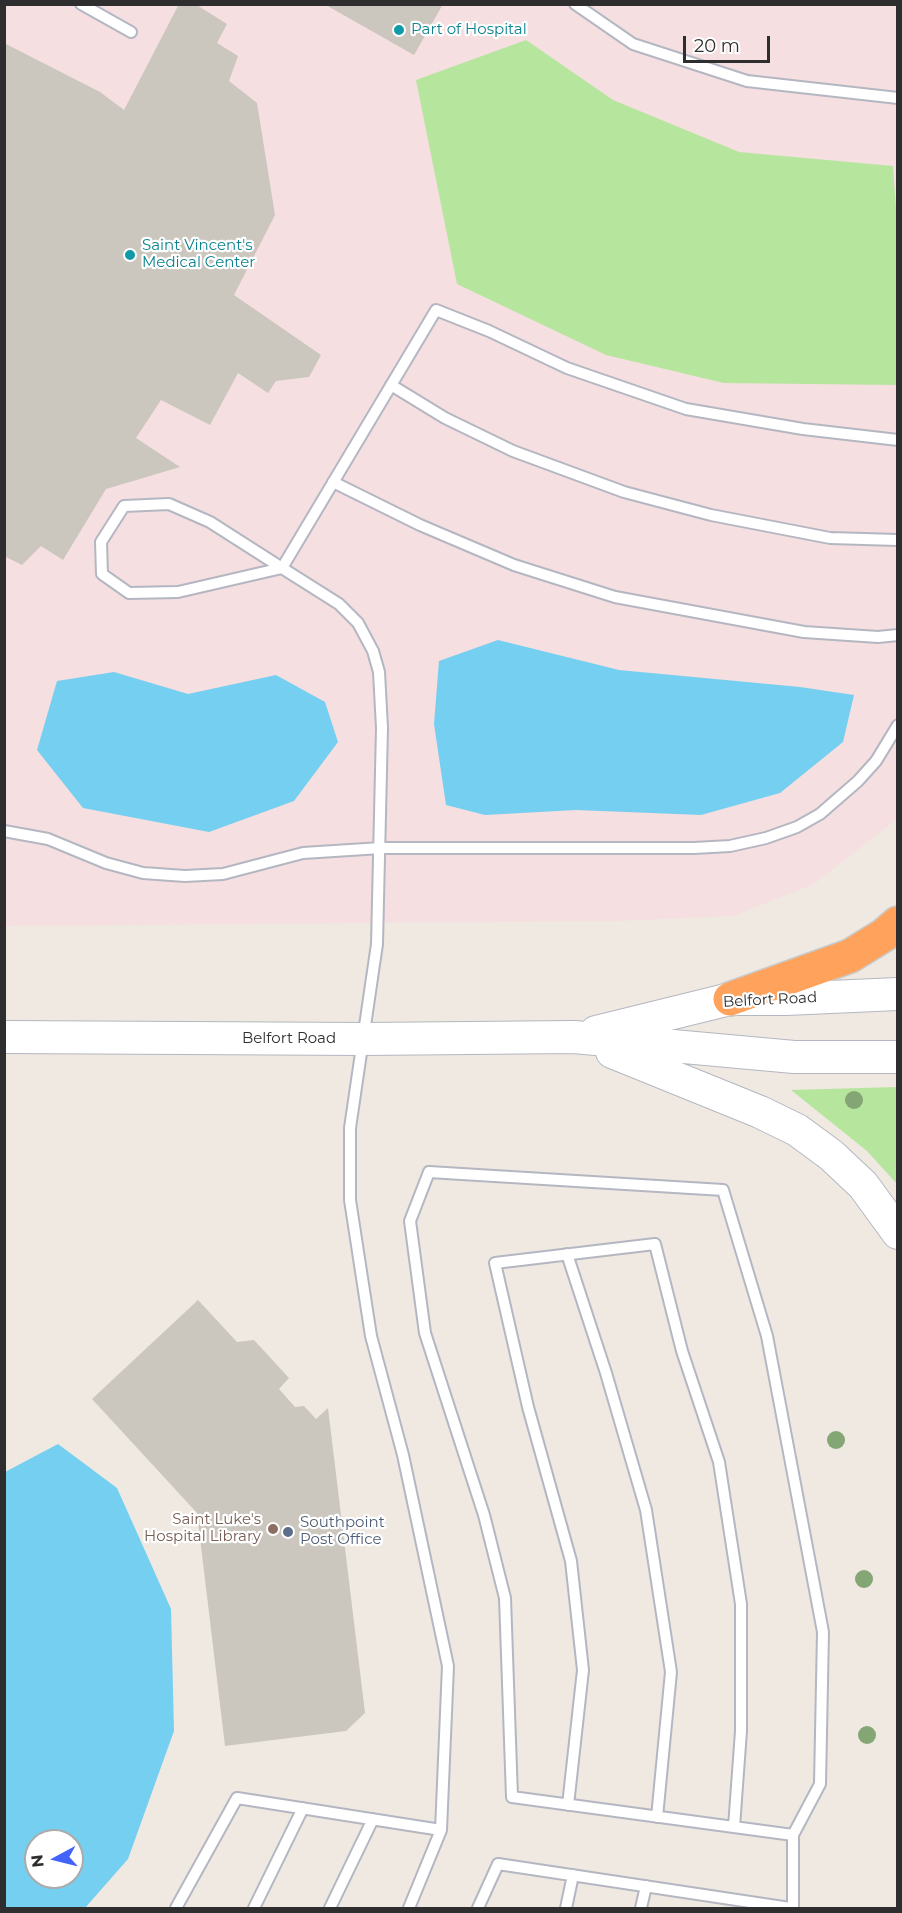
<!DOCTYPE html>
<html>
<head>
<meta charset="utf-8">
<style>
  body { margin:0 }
  #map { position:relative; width:902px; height:1913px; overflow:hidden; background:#efe9e1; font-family:Montserrat,sans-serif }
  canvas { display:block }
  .frame { position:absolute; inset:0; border:6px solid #2e2e2e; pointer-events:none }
  .north { position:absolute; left:24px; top:1829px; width:60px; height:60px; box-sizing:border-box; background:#fff; border:2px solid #ababab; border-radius:50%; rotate:263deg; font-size:16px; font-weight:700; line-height:24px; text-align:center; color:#2e2e2e }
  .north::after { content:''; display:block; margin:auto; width:21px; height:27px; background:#4264fb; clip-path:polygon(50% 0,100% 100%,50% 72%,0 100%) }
  .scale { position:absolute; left:683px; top:36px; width:87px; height:27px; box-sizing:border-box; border:3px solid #2e2e2e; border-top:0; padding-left:8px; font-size:18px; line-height:21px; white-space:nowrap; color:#2e2e2e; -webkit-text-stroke:4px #fff; paint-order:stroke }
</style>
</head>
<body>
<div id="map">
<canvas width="902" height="1913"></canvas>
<div class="frame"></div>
<div class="north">N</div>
<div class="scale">20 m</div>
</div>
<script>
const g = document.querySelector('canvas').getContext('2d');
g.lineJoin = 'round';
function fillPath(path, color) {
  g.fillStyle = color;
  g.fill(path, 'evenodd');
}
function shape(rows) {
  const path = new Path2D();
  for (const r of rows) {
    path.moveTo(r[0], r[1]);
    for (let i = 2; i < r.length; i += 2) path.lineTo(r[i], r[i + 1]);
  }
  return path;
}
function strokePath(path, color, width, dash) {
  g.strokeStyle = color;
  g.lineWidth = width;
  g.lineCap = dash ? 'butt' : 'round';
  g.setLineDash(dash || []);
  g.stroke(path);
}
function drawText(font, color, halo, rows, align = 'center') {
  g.font = font + ' Montserrat,sans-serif';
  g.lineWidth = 4.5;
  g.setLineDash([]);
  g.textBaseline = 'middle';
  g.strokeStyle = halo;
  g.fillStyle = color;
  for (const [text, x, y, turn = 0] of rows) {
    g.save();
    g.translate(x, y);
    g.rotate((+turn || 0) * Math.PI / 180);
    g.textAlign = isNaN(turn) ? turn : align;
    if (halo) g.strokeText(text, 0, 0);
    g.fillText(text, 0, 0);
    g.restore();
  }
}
fillPath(shape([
  [4,5,897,5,897,819,814,884,733,916,617,921,5,926]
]), '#f5dfe0');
fillPath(shape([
  [526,40,613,100,739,152,893,166,898,239,897,385,724,383,606,355,457,284,416,80],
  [897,1087,897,1184,867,1151,791,1090]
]), '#b6e59e');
fillPath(shape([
  [498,640,619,670,800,687,854,695,843,742,780,793,701,815,576,810,485,815,446,805,434,724,439,661],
  [114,672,188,694,276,675,325,702,338,742,294,801,209,832,83,808,37,750,57,681],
  [58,1444,117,1488,171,1609,174,1731,128,1859,85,1908,5,1908,5,1472],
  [36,1841,72,1841,72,1877,36,1877]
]), '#75cff0');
fillPath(shape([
  [179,4,195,4,227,24,217,43,238,56,229,81,257,103,275,215,234,295,321,355,309,377,276,381,268,393,238,373,210,425,161,400,136,438,180,467,106,489,63,560,41,546,22,565,4,556,4,43,100,92,124,110],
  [324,4,443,4,414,55],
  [198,1300,237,1342,254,1340,289,1378,279,1389,295,1407,304,1406,316,1419,328,1408,365,1713,346,1731,225,1746,197,1513,92,1399]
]), '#cbc7bf');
const service = shape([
  [81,4,131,32],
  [575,4,633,44,747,81,898,98],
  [391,385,445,418,513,451,624,492,711,515,830,538,898,540],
  [333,482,420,525,514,565,615,597,804,632,878,637,898,635],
  [4,831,48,839,106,863,143,873,185,876,223,874,303,853,381,848,694,848,730,846,766,838,797,827,820,814,858,781,876,761,898,725],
  [567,1254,606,1373,646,1510,671,1672,657,1817],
  [568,1805,583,1670,571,1561,528,1407,495,1263,655,1244,682,1351,719,1462,741,1604,741,1731,734,1827],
  [176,1908,237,1798,441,1830],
  [254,1908,303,1808],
  [330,1908,373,1819],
  [409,1908,441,1830,448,1666,403,1455,371,1336,350,1200,350,1128,377,944,382,728,379,672,373,651,358,623,339,604,282,568,210,522,169,504,124,506,101,542,102,574,129,593,178,592,282,568,436,310,489,331,567,368,686,409,803,429,898,440],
  [478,1908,498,1864,790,1908],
  [566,1908,573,1875],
  [641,1908,646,1886],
  [793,1908,793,1835,820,1784,823,1632,767,1336,723,1190,429,1172,410,1221,425,1333,484,1515,505,1598,512,1797,793,1835]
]);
const secondary = shape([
  [596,1032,730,999,786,999,898,994],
  [4,1037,364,1039,574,1037,794,1057,898,1057],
  [612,1052,760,1112,797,1130,831,1155,863,1185,898,1233]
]);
const motorway = shape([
  [730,999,850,956,884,935,898,923]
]);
strokePath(service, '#b4b7c1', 14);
strokePath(secondary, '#b4b7c1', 34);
strokePath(motorway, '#c9c9c9', 36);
strokePath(service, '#fff', 10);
strokePath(secondary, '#fff', 32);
strokePath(motorway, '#ffa35c', 33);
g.fillStyle = '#84a574';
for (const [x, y] of [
  [854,1100],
  [836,1440],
  [864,1579],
  [867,1735]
]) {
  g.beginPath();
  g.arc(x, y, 9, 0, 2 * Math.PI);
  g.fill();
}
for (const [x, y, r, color] of [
  [399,30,6,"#0f9aa8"],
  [130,255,6,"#0f9aa8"],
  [273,1529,6,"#8d6e63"],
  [288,1532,6,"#5c6f8a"]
]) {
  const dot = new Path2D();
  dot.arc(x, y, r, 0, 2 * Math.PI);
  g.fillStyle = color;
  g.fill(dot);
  strokePath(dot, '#fff', 2);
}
drawText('15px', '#0d838f', '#fff', [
  ["Part of Hospital",411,30],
  ["Saint Vincent's",142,246],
  ["Medical Center",142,263]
], 'left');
drawText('15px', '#2e2e2e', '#fff', [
  ["Belfort Road",770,1000,-3],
  ["Belfort Road",289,1039]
]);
drawText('15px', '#785e54', '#fff', [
  ["Saint Luke's",261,1520],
  ["Hospital Library",261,1537]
], 'right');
drawText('15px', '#4e5e75', '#fff', [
  ["Southpoint",300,1523],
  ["Post Office",300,1540]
], 'left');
</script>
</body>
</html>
